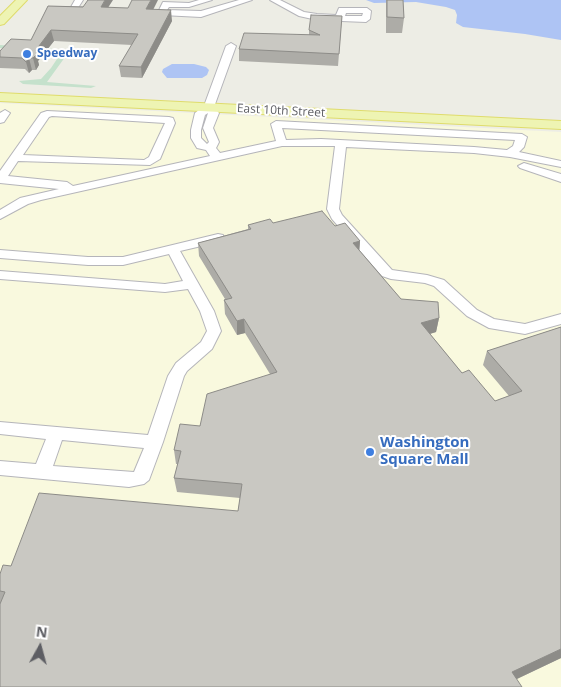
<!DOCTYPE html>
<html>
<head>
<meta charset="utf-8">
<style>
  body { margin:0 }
  #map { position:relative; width:561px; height:687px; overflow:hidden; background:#edede5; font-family:"Open Sans",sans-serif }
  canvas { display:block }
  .north { position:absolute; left:15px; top:622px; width:50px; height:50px; -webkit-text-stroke:4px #fff; paint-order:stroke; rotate:7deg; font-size:14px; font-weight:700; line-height:20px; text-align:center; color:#5d5e63 }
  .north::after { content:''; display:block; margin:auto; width:18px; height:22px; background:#5d5e63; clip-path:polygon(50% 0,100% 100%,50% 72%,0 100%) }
</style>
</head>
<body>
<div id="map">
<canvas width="561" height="687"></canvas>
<div class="north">N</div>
</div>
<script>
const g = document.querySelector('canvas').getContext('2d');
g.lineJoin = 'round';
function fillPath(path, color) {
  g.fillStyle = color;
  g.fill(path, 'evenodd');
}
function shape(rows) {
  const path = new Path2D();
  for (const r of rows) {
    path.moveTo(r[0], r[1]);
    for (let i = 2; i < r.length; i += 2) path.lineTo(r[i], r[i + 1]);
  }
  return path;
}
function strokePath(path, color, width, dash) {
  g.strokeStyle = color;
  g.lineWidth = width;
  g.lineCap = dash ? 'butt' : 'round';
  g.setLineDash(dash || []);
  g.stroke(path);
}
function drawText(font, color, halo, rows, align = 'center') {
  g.font = font + ' "Open Sans",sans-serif';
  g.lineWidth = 4;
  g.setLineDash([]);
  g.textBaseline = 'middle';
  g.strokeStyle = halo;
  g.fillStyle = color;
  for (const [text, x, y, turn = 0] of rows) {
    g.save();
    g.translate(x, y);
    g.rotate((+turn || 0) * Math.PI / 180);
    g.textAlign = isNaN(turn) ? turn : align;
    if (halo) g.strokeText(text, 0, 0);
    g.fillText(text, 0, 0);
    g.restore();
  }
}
fillPath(shape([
  [0,103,561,132,561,687,0,687]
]), '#f9f9de');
fillPath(shape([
  [0,45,67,50,68,53,47,82,96,86,91,88,23,84,19,81,41,79,51,68,61,53,0,48]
]), '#c5e1cc');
fillPath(shape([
  [366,0,561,0,561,40,525,34,463,27,456,23,457,15,455,10,446,7,416,2,374,3],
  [172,64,194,64,206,67,209,70,207,75,202,78,167,78,162,72,163,69]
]), '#aec4f4');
const minor = shape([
  [75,0,83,0,76,11,57,11,53,9,57,7,71,7,75,0],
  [199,0,212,0,189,7,169,7,167,10,201,11,239,0,252,0,201,17,162,15,158,12,163,2,189,3,199,0],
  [270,0,280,0,304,12,317,14,336,15,339,8,367,8,371,11,370,19,366,22,317,20,299,16,270,0],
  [346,13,363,13,362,16,345,16,346,13],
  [231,43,236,46,214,107,219,113,213,128,219,142,216,148,220,153,276,141,271,124,276,121,522,134,527,137,524,147,519,152,561,161,561,167,510,157,474,153,346,147,339,209,342,215,392,270,427,275,444,280,477,310,494,319,525,324,561,314,561,324,525,334,489,328,467,316,434,286,425,283,391,279,382,276,332,219,327,209,335,146,282,146,41,200,28,204,0,219,0,210,20,198,59,189,0,183,0,171,41,113,47,111,169,117,173,118,175,123,160,159,150,165,18,161,8,176,67,182,73,186,210,156,206,150,197,148,191,138,191,130,195,113,204,106,226,46,231,43],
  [208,113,203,128,209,142,207,144,201,138,201,130,205,115,208,113],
  [52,116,165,123,149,157,144,160,23,155,49,117,52,116],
  [282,128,515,140,513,146,507,150,474,147,321,139,286,140,282,128],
  [5,110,10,113,4,122,0,123,0,113,5,110],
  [524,163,561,174,561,182,520,168,518,166,524,163],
  [218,234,223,235,224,238,223,241,180,251,214,311,221,331,212,349,187,371,184,376,163,442,149,480,144,484,129,487,0,475,0,461,36,464,46,439,0,434,0,422,148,435,168,376,176,363,201,342,207,331,200,311,188,289,165,292,0,279,0,271,165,284,183,281,169,254,123,265,88,265,0,258,0,250,88,257,123,257,218,234],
  [62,440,144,448,134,472,53,466,62,440]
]);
const major = shape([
  [16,0,27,0,4,24,0,25,0,16,16,0],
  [0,93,561,121,561,129,0,101,0,93]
]);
strokePath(minor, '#b5b5ba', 2);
strokePath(major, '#dfdc6c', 2);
fillPath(minor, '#fff');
fillPath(major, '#eef4b3');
fillPath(shape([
  [386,0,403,0,404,18,402,33,386,33],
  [48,6,109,7,172,21,142,78,121,77,119,66,132,45,54,41,38,61,39,65,36,70,32,70,29,73,25,69,0,68,0,51,31,40],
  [342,16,338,66,239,61,239,49,309,35,309,30],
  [273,223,335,226,360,241,359,251,401,299,439,318,436,332,430,334,462,373,495,401,509,396,483,365,487,351,561,327,561,658,517,679,0,687,0,574,11,566,238,511,240,498,177,492,174,478,178,464,176,464,174,450,200,426,270,374,245,333,237,335,225,314,224,300,225,299,199,256,198,243,248,229,248,225]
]), '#adaca7');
fillPath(shape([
  [105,0,113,0,102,17,101,7],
  [151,0,158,0,148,20,146,9],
  [171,10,172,21,142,78,141,67],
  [51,30,54,41,38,61,39,65,36,70,33,58,36,50],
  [29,58,32,70,29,73,26,62],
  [360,241,359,255,353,243],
  [439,318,436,332,419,337,421,323],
  [244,319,245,333,237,335,237,321],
  [561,649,561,658,506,684,512,672]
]), '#8d8c88');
const building = shape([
  [88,0,105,0,101,7,128,8,132,0,151,0,146,9,171,10,141,67,119,66,138,34,51,30,36,50,37,54,33,58,29,58,26,62,22,58,0,57,0,51,11,39,31,40,48,6,83,7,88,0],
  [387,0,403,0,404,18,387,17,387,0],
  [311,15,342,16,339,54,239,49,244,33,320,35,309,30,311,15],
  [322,211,335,226,345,223,360,241,353,243,401,299,438,302,439,318,421,323,462,373,469,370,495,401,522,391,487,351,561,327,561,649,512,672,522,687,0,687,0,604,5,592,0,591,0,574,3,565,11,566,39,493,238,511,242,484,174,478,181,451,174,450,180,424,200,426,207,394,277,372,244,319,237,321,224,300,232,298,198,243,251,229,248,225,270,219,273,223,322,211]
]);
fillPath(building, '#c9c8c2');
strokePath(building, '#8d8c88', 1);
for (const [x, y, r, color] of [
  [27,54,5,"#3f7fe0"],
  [370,452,5,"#3f7fe0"]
]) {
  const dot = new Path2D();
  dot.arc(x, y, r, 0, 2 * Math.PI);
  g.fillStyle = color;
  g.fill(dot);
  strokePath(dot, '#fff', 2);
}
drawText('bold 12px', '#366cbe', '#fff', [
  ["Speedway",37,54]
], 'left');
drawText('12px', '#5d5e63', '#fff', [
  ["East 10th Street",281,111,3]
]);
drawText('bold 15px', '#366cbe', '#fff', [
  ["Washington",380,443],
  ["Square Mall",380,460]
], 'left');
</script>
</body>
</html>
